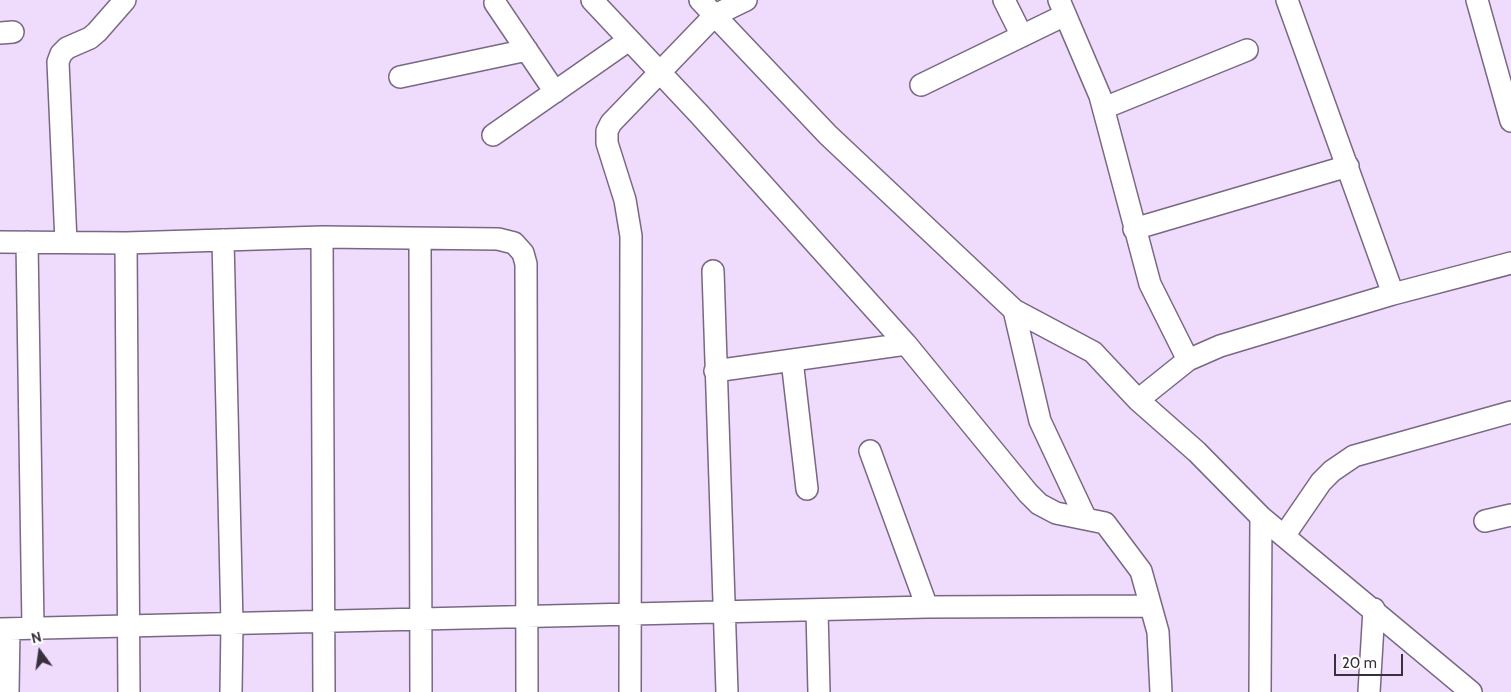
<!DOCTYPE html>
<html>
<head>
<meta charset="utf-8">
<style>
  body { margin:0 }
  #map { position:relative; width:1511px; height:692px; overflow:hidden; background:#efdbfb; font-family:Cabin,sans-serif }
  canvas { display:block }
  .north { position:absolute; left:15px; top:627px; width:50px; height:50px; -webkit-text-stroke:4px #fff; paint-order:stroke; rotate:346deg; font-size:14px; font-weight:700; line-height:20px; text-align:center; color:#38303d }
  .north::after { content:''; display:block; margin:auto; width:18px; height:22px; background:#38303d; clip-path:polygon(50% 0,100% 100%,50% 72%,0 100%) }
  .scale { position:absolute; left:1334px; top:654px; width:69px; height:22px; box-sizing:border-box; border:2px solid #38303d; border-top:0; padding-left:6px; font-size:15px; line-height:18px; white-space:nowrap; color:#38303d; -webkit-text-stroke:4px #fff; paint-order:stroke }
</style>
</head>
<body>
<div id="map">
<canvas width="1511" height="692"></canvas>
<div class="north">N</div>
<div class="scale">20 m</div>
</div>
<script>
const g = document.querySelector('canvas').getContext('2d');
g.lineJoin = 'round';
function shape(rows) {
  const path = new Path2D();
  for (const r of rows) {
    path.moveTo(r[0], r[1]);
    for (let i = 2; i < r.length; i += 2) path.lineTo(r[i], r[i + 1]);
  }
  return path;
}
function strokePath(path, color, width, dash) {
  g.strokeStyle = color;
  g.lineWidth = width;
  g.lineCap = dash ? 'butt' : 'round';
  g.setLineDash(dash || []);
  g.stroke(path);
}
const street = shape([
  [592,0,700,115,906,344,1028,493,1039,504,1056,513,1105,523,1141,571,1158,632,1161,692],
  [700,0,828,135,1014,310,1093,352,1138,400,1197,452,1261,517,1471,692],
  [1004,0,1022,36],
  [1059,0,1100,96,1150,284,1188,360],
  [1287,0,1393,294],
  [1477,0,1511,121],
  [495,3,555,92],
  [0,33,13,32],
  [400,77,527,50],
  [921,85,1065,15],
  [1104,108,1247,50],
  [493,135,629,40],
  [1134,229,1348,166],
  [322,237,324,692],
  [223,240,232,624,231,692],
  [420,240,421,692],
  [0,242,126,243,322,237,498,239,514,243,523,253,526,264,527,692],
  [27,242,33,628],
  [66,242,58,62,61,54,67,48,90,38,97,32,125,0],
  [126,243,129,692],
  [713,271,727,692],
  [1014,310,1040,421,1086,519],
  [792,360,807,489],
  [715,371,906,344],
  [1138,400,1188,360,1220,346,1393,294,1511,263],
  [870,451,927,607],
  [1485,521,1511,515],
  [1284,536,1321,482,1332,471,1354,456,1511,412],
  [817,610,819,692],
  [0,629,927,607,1150,606],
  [8,692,9,629],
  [630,692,631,236,625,200,607,143,607,131,611,123,715,15,746,0],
  [1260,692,1261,517],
  [1369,692,1374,609]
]);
strokePath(street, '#796883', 24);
strokePath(street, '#fff', 21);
</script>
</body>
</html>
